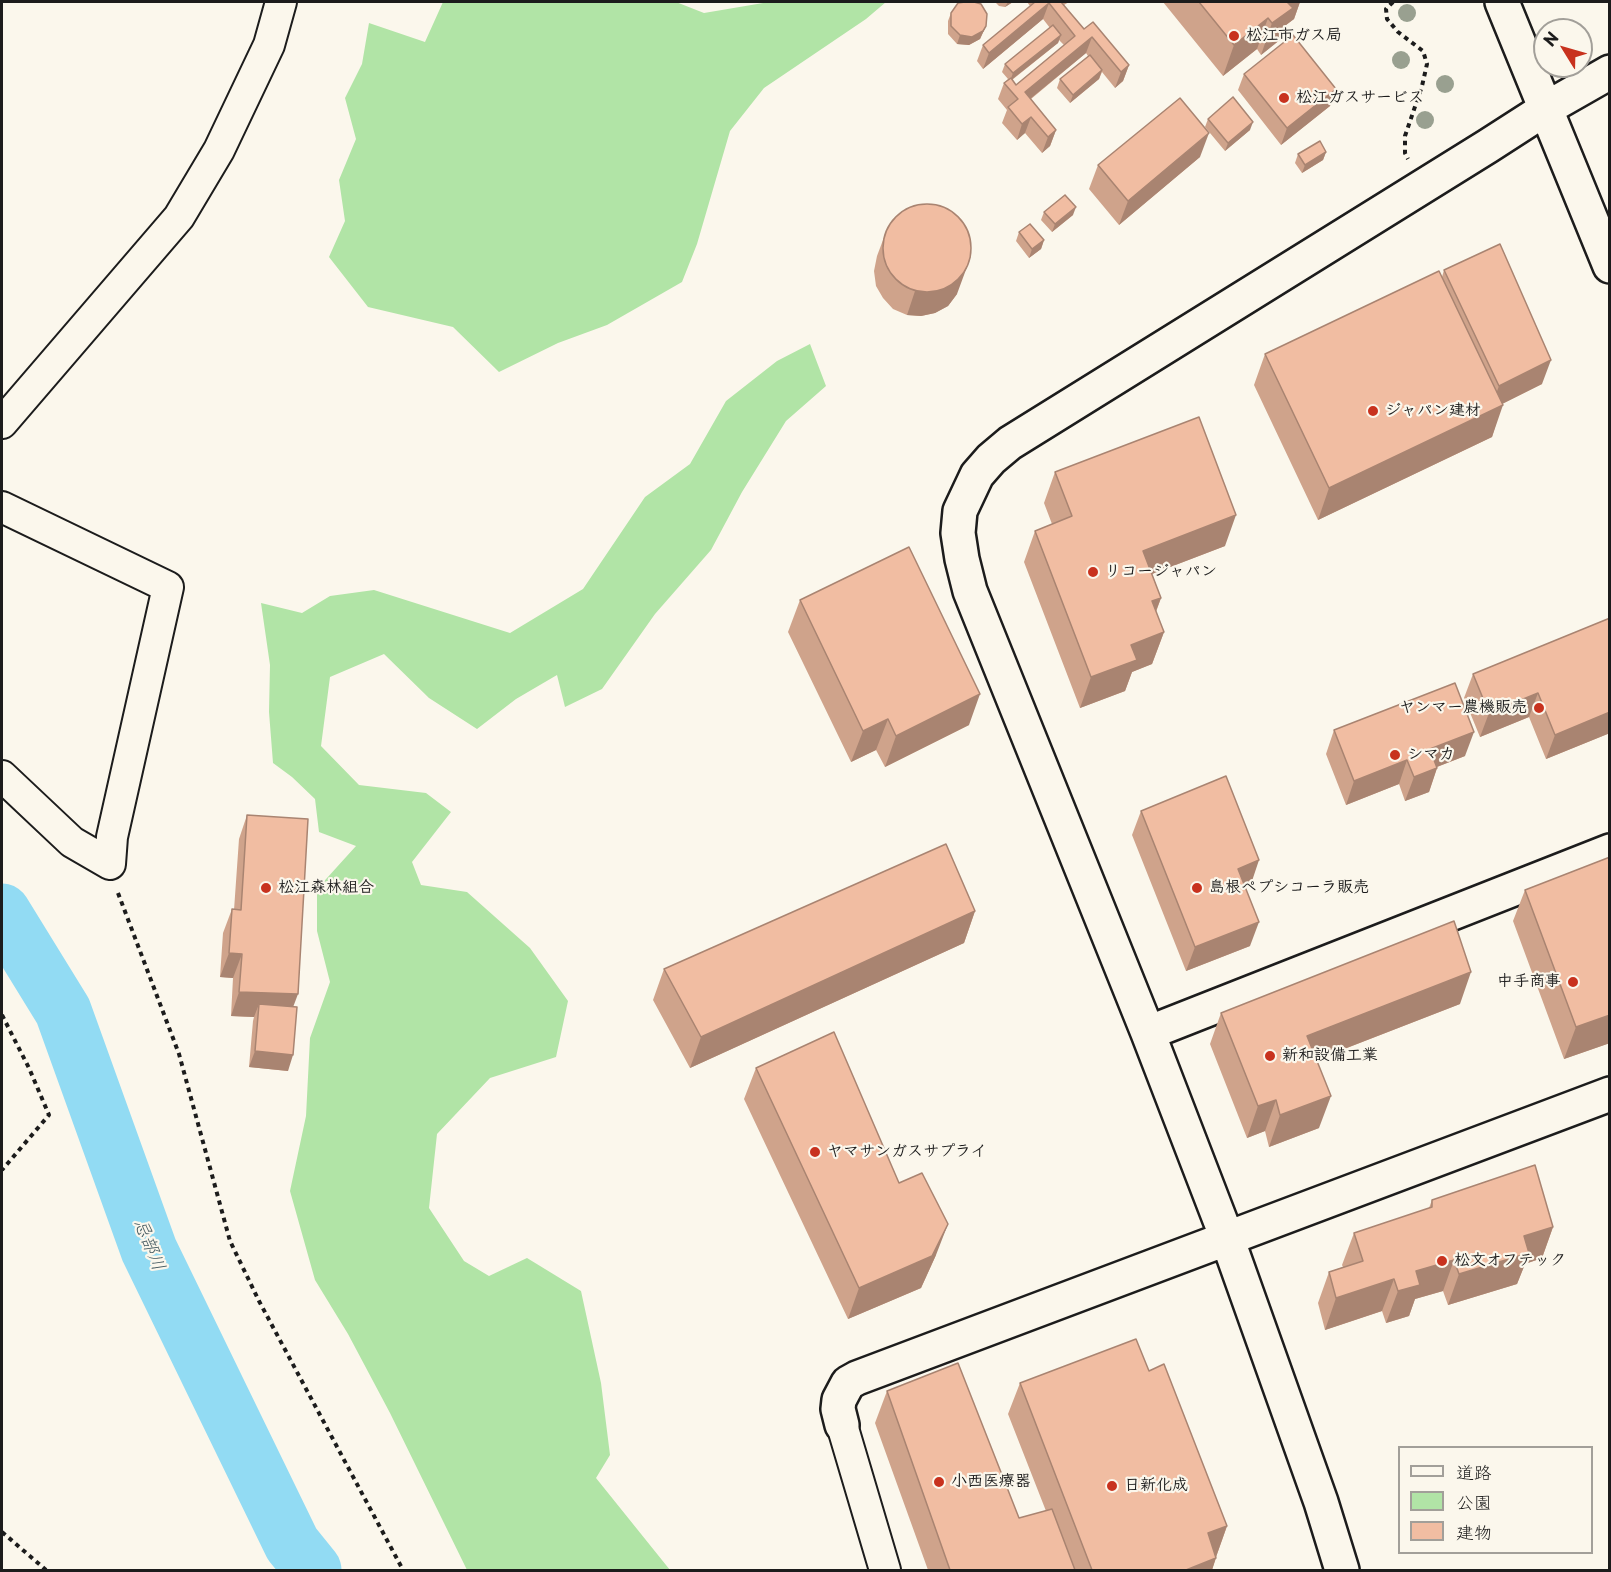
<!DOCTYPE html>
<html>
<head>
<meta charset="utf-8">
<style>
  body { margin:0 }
  #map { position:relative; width:1611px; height:1572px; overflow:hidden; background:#fbf7ec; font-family:"Playpen Sans","Klee One",sans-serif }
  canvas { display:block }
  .frame { position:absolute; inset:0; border:3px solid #1c1c1c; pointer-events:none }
  .legend { position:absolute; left:1398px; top:1446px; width:195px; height:108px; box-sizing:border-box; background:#fbf7ec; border:2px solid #a29f99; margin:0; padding:8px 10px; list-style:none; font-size:18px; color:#1c1c1c }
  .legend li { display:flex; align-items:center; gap:12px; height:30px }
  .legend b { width:30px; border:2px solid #a29f99 }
  .north { position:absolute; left:1533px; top:18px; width:60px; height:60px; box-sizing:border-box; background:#fbf7ec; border:2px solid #a29f99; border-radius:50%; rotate:307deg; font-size:16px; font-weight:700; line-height:24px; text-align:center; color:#1c1c1c }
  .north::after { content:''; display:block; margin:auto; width:21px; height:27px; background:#c8321e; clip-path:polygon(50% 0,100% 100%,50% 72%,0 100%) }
</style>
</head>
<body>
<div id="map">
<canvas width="1611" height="1572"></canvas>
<div class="frame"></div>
<ul class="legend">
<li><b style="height:8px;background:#fbf7ec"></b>道路</li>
<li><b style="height:16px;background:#b1e4a6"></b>公園</li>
<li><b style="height:16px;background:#f1bda2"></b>建物</li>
</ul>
<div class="north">N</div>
</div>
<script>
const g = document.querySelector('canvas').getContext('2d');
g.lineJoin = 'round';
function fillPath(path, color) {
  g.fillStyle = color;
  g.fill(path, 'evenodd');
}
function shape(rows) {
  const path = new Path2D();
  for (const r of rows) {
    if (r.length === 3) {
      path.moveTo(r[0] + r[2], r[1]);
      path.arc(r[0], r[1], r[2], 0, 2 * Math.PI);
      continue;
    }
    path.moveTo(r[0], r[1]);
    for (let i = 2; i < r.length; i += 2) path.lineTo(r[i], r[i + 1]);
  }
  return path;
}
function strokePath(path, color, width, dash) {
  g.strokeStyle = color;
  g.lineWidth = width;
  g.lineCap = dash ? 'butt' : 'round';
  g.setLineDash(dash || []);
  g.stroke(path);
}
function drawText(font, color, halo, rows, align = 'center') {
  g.font = font + ' "Playpen Sans","Klee One",sans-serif';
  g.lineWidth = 4.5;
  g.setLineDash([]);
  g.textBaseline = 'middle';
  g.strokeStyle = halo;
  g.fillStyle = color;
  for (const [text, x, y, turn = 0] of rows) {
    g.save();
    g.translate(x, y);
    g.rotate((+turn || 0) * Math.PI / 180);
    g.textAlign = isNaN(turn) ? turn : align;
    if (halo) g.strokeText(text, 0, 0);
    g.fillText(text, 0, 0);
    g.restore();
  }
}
fillPath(shape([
  [443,2,676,2,704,13,769,2,886,2,866,19,764,88,730,131,697,244,682,282,607,325,558,343,499,372,453,327,368,307,329,257,345,221,339,180,356,139,345,98,362,64,369,23,425,42],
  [810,344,826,386,786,421,742,492,711,550,655,614,602,689,565,707,557,675,516,699,477,729,429,698,384,654,330,677,321,746,359,785,426,793,451,812,412,862,421,885,467,892,530,948,568,1001,556,1057,490,1078,437,1134,429,1208,464,1261,489,1276,527,1258,581,1291,601,1383,610,1455,596,1478,670,1570,467,1570,390,1413,348,1334,315,1280,290,1191,306,1116,310,1038,330,982,317,931,317,889,356,846,319,832,315,799,292,777,273,763,269,712,270,665,261,603,302,613,330,596,374,590,510,633,583,589,645,497,690,464,726,401,777,361]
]), '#b1e4a6');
strokePath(shape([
  [2,912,63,1011,149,1250,292,1544,313,1570]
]), '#92dbf3', 57);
const street = shape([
  [2,423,179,217,219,150,269,45,281,2],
  [2,507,168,587,112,837,110,864,72,842,2,776],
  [842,1425,885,1570]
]);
const secondary = shape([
  [1502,2,1610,266],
  [1148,1033,1610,851],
  [842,1425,838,1409,839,1400,848,1383,857,1378,1610,1094],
  [1342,1570,1321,1502,1227,1238,1148,1033,970,591,962,559,958,533,960,511,977,475,991,459,1010,443,1488,146,1547,108,1610,72]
]);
strokePath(street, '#1c1c1c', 34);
strokePath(secondary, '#1c1c1c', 38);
strokePath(shape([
  [1393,2,1386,9,1387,19,1398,32,1423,51,1427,64,1422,86,1405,136,1405,153,1408,159],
  [118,893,179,1054,230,1241,259,1301,403,1570],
  [2,1015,29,1068,49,1115,2,1170],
  [2,1532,46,1570]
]), '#1c1c1c', 4, [4.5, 4.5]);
strokePath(street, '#fbf7ec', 30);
strokePath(secondary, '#fbf7ec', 33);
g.fillStyle = '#99a090';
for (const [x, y] of [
  [1407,13],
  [1401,60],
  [1445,84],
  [1425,120]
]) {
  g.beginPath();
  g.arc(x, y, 9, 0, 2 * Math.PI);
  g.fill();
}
fillPath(shape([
  [995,2,1013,2,1005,7,999,6],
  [1027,2,1069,2,1064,5,1084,29,1129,65,1123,81,1115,88,1102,72,1099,79,1070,103,1057,88,1060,79,1088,56,1086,53,1031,99,1056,130,1050,146,1042,153,1025,133,1017,140,1002,123,1007,110,998,99,1004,83,1008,79,1002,72,1005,64,1050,28,1043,19,983,69,977,61,983,45,1030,6],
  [1059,40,1064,45,1016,85,1012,80,1058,43],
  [1163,2,1300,2,1294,19,1286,25,1281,39,1261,55,1257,49,1223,76],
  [951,13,986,26,980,39,969,45,957,44,948,34,948,21],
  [1244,74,1336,89,1330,106,1281,145,1238,90],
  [1208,119,1250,130,1225,151,1205,127],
  [1326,152,1323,160,1302,173,1295,163,1298,154],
  [1200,157,1119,225,1089,189,1098,165],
  [1044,212,1073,215,1052,232,1041,220],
  [886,232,957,294,948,306,935,313,921,316,907,315,893,309,883,298,876,286,874,271,877,256],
  [1019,232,1044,240,1041,249,1029,258,1016,241],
  [1444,270,1542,384,1502,404,1492,437,1318,520,1254,385,1265,354,1442,277],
  [1055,472,1225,546,1152,574,1161,598,1156,612,1164,632,1152,664,1132,672,1125,691,1080,708,1024,562,1035,531,1052,524,1044,503],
  [800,600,969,725,885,767,876,750,851,762,788,632],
  [1610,618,1610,733,1546,759,1529,717,1480,737,1464,698,1473,674],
  [1334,730,1465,756,1437,767,1437,768,1429,792,1405,801,1399,784,1346,805,1326,754],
  [1141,811,1251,884,1245,886,1250,946,1186,971,1132,835],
  [247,815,293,1007,288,1071,249,1067,253,1021,254,1017,231,1016,233,978,220,977,223,933,232,909,234,910,239,839],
  [1610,857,1610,1043,1564,1059,1513,921,1525,890],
  [975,911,964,943,690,1068,653,1000,664,969],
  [1460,1004,1316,1060,1319,1128,1269,1147,1265,1131,1247,1138,1210,1044,1221,1013],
  [756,1068,899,1183,936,1255,921,1288,848,1319,744,1099],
  [1432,1200,1553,1227,1542,1258,1525,1264,1517,1284,1448,1305,1443,1291,1415,1299,1409,1316,1386,1323,1382,1311,1325,1330,1318,1303,1329,1272,1343,1267,1342,1265,1354,1233,1429,1208],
  [1149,1371,1227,1526,1216,1557,1212,1570,928,1570,875,1423,887,1391,1019,1518,1046,1511,1008,1414,1020,1383]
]), '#cfa38b');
fillPath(shape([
  [1008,2,1013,2,1005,7],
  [1287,2,1300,2,1294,19,1286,25,1281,39,1261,55,1272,23],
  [1049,3,1043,19,983,69,989,53],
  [1268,18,1257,49,1223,76,1234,45],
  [986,26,980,39,969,45,957,44,960,35],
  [1061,35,1058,43,1010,81,1013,73],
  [1092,37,1086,53,1019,108,1025,92],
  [1129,65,1123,81,1115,88,1121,72],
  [1102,70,1099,79,1070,103,1073,95],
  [1336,89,1330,106,1281,145,1287,128],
  [1031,117,1025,133,1017,140,1022,124],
  [1253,122,1250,130,1225,151,1228,143],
  [1056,130,1050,146,1042,153,1048,137],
  [1209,133,1200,157,1119,225,1128,201],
  [1326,152,1323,160,1302,173,1305,165],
  [1076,207,1073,215,1052,232,1055,224],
  [1044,240,1041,249,1029,258,1032,249],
  [971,256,957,294,948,306,935,313,921,316,907,315,915,291],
  [1551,360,1542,384,1490,410,1499,386],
  [1503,405,1492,437,1318,520,1329,488],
  [1236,515,1225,546,1131,582,1143,551],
  [1161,598,1149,629,1152,601],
  [1164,632,1152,664,1132,672,1125,691,1080,708,1091,677,1131,645],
  [1538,693,1529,717,1480,737,1489,713],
  [980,694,969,725,885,767,896,736],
  [1610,712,1610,733,1546,759,1555,735],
  [888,719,876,750,851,762,863,731],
  [1474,732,1465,756,1421,773,1430,749],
  [1407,760,1399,784,1346,805,1354,781],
  [1437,768,1429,792,1405,801,1414,777],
  [1259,860,1251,884,1229,893,1238,869],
  [975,911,964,943,690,1068,701,1037],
  [1259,922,1250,946,1186,971,1195,947],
  [229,953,242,954,233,978,220,977],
  [1471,972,1460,1004,1295,1068,1307,1036],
  [239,992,298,994,289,1018,259,1004,254,1017,231,1016],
  [1610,1015,1610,1043,1564,1059,1576,1027],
  [255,1051,293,1055,288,1071,249,1067],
  [1331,1096,1319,1128,1269,1147,1280,1115],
  [1276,1100,1265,1131,1247,1138,1258,1106],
  [948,1224,936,1255,921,1288,848,1319,859,1288],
  [1553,1227,1542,1258,1525,1264,1517,1284,1448,1305,1459,1274,1524,1236],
  [1454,1260,1443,1291,1415,1299,1409,1316,1386,1323,1398,1291,1416,1271],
  [1394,1279,1382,1311,1325,1330,1336,1298],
  [1227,1526,1216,1557,1208,1533],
  [1216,1558,1212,1570,1186,1570]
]), '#a98471');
const building = shape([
  [965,2,974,2,981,4,987,14,986,26,983,31,972,37,960,35,951,26,951,13,958,3,965,2],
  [1035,2,1061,2,1084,29,1093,22,1129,65,1121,72,1092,37,1025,92,1056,130,1048,137,1031,117,1022,124,1008,107,1018,99,1004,83,1011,78,1016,85,1075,36,1049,3,989,53,983,45,1035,2],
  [1199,2,1287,2,1293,8,1272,23,1268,18,1234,45,1199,2],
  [1053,25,1061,35,1013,73,1005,64,1053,25],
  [1293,35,1336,89,1287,128,1244,74,1293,35],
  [1090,55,1102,70,1073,95,1060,79,1090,55],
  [1233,97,1253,122,1228,143,1208,119,1233,97],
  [1180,98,1209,133,1128,201,1098,165,1180,98],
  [1320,141,1326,152,1305,165,1298,154,1320,141],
  [1065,195,1076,207,1055,224,1044,212,1065,195],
  [927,248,44],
  [1030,224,1044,240,1032,249,1019,232,1030,224],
  [1500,244,1551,360,1499,386,1444,270,1500,244],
  [1439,271,1503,405,1329,488,1265,354,1439,271],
  [1199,417,1236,515,1143,551,1161,598,1152,601,1164,632,1131,645,1137,660,1091,677,1035,531,1072,516,1055,472,1199,417],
  [909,547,980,694,896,736,888,719,863,731,800,600,909,547],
  [1610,618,1610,712,1555,735,1538,693,1489,713,1473,674,1610,618],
  [1455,683,1474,732,1430,749,1437,768,1414,777,1407,760,1354,781,1334,730,1455,683],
  [1226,776,1259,860,1238,869,1259,922,1195,947,1141,811,1226,776],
  [247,815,308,819,298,994,239,992,242,954,229,953,232,909,241,910,247,815],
  [946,844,975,911,701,1037,664,969,946,844],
  [1610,857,1610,1015,1576,1027,1525,890,1610,857],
  [1454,921,1471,972,1307,1036,1331,1096,1280,1115,1276,1100,1258,1106,1221,1013,1454,921],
  [259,1004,297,1007,293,1055,255,1051,259,1004],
  [834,1032,899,1183,922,1173,948,1224,932,1256,859,1288,756,1068,834,1032],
  [1535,1165,1553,1227,1524,1236,1529,1253,1459,1274,1454,1260,1416,1271,1420,1285,1398,1291,1394,1279,1336,1298,1329,1272,1363,1261,1354,1233,1432,1207,1432,1200,1535,1165],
  [1136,1339,1149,1371,1164,1364,1227,1526,1208,1533,1216,1558,1186,1570,1092,1570,1020,1383,1136,1339],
  [958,1363,1019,1518,1052,1509,1075,1570,950,1570,887,1391,958,1363]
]);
fillPath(building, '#f1bda2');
strokePath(building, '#a98471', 1.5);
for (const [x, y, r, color] of [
  [1234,36,6,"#c8321e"],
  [1284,98,6,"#c8321e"],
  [1373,411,6,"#c8321e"],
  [1093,572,6,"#c8321e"],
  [1539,708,6,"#c8321e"],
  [1395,755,6,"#c8321e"],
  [266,888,6,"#c8321e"],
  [1197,888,6,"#c8321e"],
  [1573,982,6,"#c8321e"],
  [1270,1056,6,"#c8321e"],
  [815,1152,6,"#c8321e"],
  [1442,1261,6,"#c8321e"],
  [939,1482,6,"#c8321e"],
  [1112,1486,6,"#c8321e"]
]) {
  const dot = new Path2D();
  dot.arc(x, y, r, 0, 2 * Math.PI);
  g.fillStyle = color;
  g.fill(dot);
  strokePath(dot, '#fbf7ec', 2);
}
drawText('bold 16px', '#1c1c1c', '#fbf7ec', [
  ["松江市ガス局",1246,36],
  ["松江ガスサービス",1296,98],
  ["ジャパン建材",1385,411],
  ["リコージャパン",1105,572],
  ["ヤンマー農機販売",1527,708,"right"],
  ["シマカ",1407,755],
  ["松江森林組合",278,888],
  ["島根ペプシコーラ販売",1209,888],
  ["中手商事",1561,982,"right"],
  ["新和設備工業",1282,1056],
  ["ヤマサンガスサプライ",827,1152],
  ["松文オフテック",1454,1261],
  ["小西医療器",951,1482],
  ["日新化成",1124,1486]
], 'left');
drawText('italic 18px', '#3f555c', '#fbf7ec', [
  ["忌部川",149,1245,68]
]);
</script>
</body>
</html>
